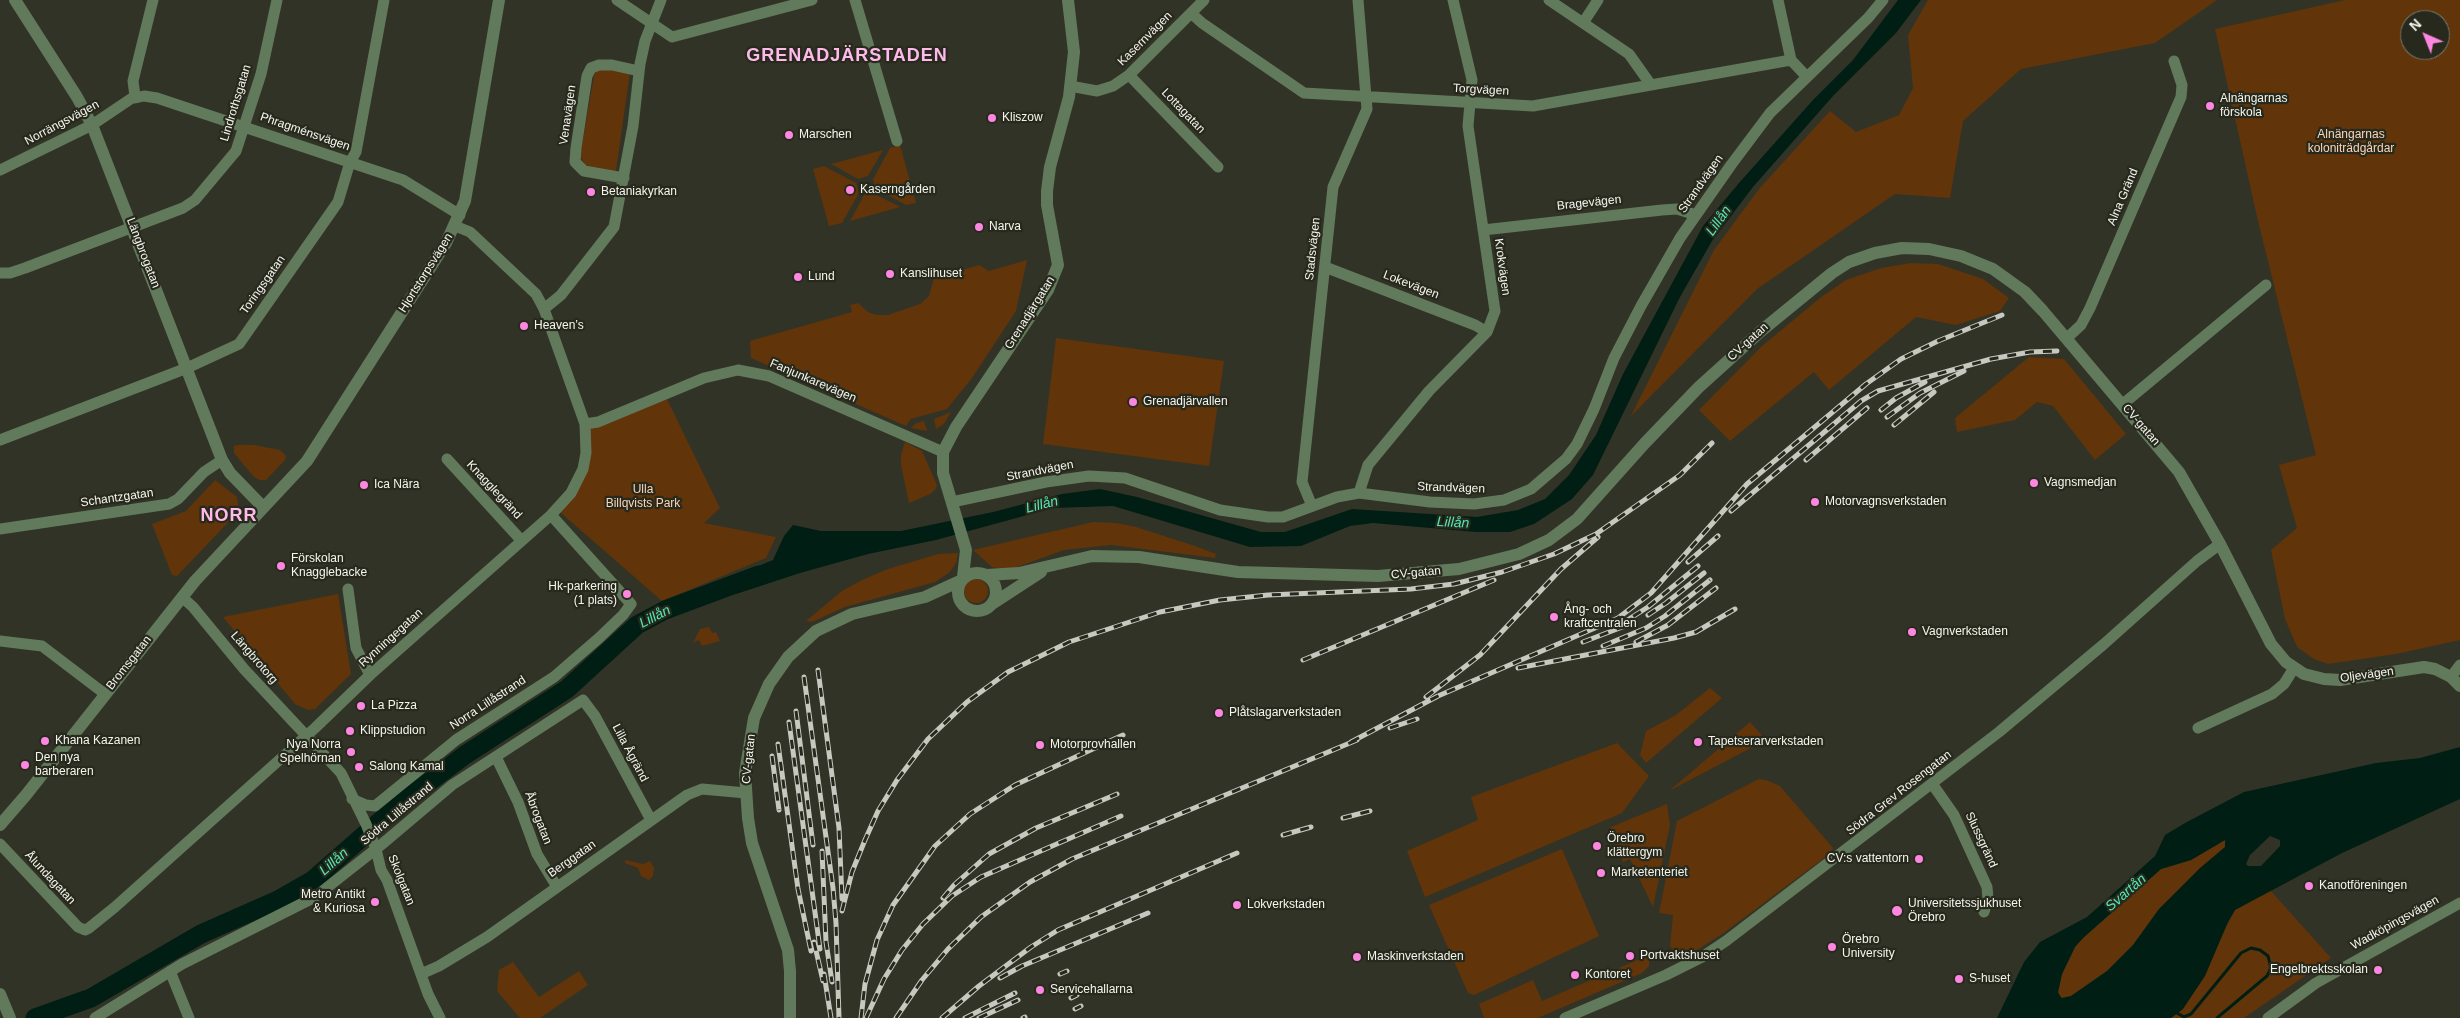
<!DOCTYPE html>
<html>
<head>
<meta charset="utf-8">
<style>
  body { margin:0 }
  #map { position:relative; width:2460px; height:1018px; overflow:hidden; background:#323327; font-family:Arial,sans-serif }
  canvas { display:block }
  .north { position:absolute; left:2400px; top:10px; width:50px; height:50px; box-sizing:border-box; background:#28291d; border:1px solid #7a7b70; border-radius:50%; rotate:316deg; font-size:14px; font-weight:700; line-height:20px; text-align:center; color:#f4f5ed }
  .north::after { content:''; display:block; margin:auto; width:18px; height:22px; background:#fd86e1; clip-path:polygon(50% 0,100% 100%,50% 72%,0 100%) }
</style>
</head>
<body>
<div id="map">
<canvas width="2460" height="1018"></canvas>
<div class="north">N</div>
</div>
<script>
const g = document.querySelector('canvas').getContext('2d');
g.lineJoin = 'round';
function fillPath(path, color) {
  g.fillStyle = color;
  g.fill(path, 'evenodd');
}
function shape(rows) {
  const path = new Path2D();
  for (const r of rows) {
    if (r.length === 3) {
      path.moveTo(r[0] + r[2], r[1]);
      path.arc(r[0], r[1], r[2], 0, 2 * Math.PI);
      continue;
    }
    path.moveTo(r[0], r[1]);
    for (let i = 2; i < r.length; i += 2) path.lineTo(r[i], r[i + 1]);
  }
  return path;
}
function strokePath(path, color, width, dash) {
  g.strokeStyle = color;
  g.lineWidth = width;
  g.lineCap = dash ? 'butt' : 'round';
  g.setLineDash(dash || []);
  g.stroke(path);
}
function drawText(font, color, halo, rows, align = 'center') {
  g.font = font + ' Arial,sans-serif';
  g.lineWidth = 4.5;
  g.setLineDash([]);
  g.textBaseline = 'middle';
  g.strokeStyle = halo;
  g.fillStyle = color;
  for (const [text, x, y, turn = 0] of rows) {
    g.save();
    g.translate(x, y);
    g.rotate((+turn || 0) * Math.PI / 180);
    g.textAlign = isNaN(turn) ? turn : align;
    if (halo) g.strokeText(text, 0, 0);
    g.fillText(text, 0, 0);
    g.restore();
  }
}
fillPath(shape([
  [1928,0,2217,0,2155,43,2021,69,1963,121,1950,198,1895,194,1757,289,1631,416,1714,250,1759,189,1830,111,1856,132,1899,115,1913,88,1908,35],
  [2345,0,2460,0,2460,640,2396,654,2328,664,2314,659,2297,647,2285,619,2271,550,2297,528,2279,465,2316,455,2258,221,2215,29],
  [2410,20,2440,20,2440,50,2410,50],
  [600,67,630,72,616,171,595,169,585,165,580,156,595,70],
  [900,145,916,203,906,205,875,188,873,179,890,148],
  [883,150,868,176,858,179,831,164],
  [824,166,856,183,859,193,842,223,829,226,813,169],
  [872,193,900,207,850,221,864,195],
  [1027,260,1016,311,972,378,947,409,911,419,906,426,751,358,750,341,852,312,850,305,858,303,868,312,877,315,888,315,920,304,929,296,934,278,979,265,989,271],
  [1911,263,1938,264,1983,279,2009,298,2000,311,1956,325,1916,317,1829,390,1814,372,1730,441,1699,410,1762,346,1820,298,1846,280,1881,268],
  [1056,338,1224,361,1209,466,1043,444],
  [2029,357,2064,359,2126,434,2095,460,2053,406,2037,402,2015,420,1957,432,1955,418],
  [663,391,720,508,704,523,776,537,766,558,662,601,561,513,582,471,591,424],
  [951,412,944,424,936,429,934,419],
  [924,421,927,431,911,428,916,423],
  [905,442,922,451,937,485,935,490,930,494,909,503,901,465,901,455],
  [238,445,254,445,280,450,286,456,285,460,266,480,260,480,254,477,234,453,234,446],
  [215,480,237,497,239,511,177,576,172,575,152,524,186,511],
  [1093,522,1116,523,1136,527,1195,546,1216,554,1215,558,1111,545,1064,550,1014,568,1001,569,992,567,973,550],
  [958,553,956,563,950,572,935,582,845,607,812,622,806,621,842,591,864,579,888,569,938,554],
  [976,591,12],
  [338,594,351,674,315,709,308,710,295,704,223,617],
  [709,627,712,633,716,632,720,641,702,646,699,640,693,643,700,629],
  [1710,688,1722,698,1646,763,1640,755,1646,731,1676,715],
  [1750,722,1766,740,1669,791],
  [1617,743,1649,776,1622,813,1425,897,1407,851,1478,820,1471,797],
  [1759,779,1766,780,1780,786,1833,848,1832,852,1725,932,1691,954,1678,956,1670,946,1673,915,1659,913,1677,821],
  [1667,804,1670,825,1653,907,1630,859,1623,862,1611,834,1611,827],
  [2225,840,2225,847,2159,909,2133,945,2107,971,2071,996,2062,998,2060,996,2058,993,2062,974,2075,947,2083,938,2161,869,2191,860],
  [1562,849,1599,936,1487,989,1474,995,1468,993,1429,905],
  [625,860,643,864,650,861,654,868,653,876,649,880,641,876,638,868,625,863],
  [2270,890,2331,958,2244,1018,2171,1018,2183,1009,2235,910],
  [1649,955,1649,966,1642,973,1538,1018,1484,1018,1479,1004,1533,980,1542,1001],
  [513,962,539,997,579,971,588,985,540,1018,520,1018,497,991,499,970]
]), '#613409');
fillPath(shape([
  [1898,0,1921,0,1896,33,1833,96,1753,187,1712,241,1680,297,1593,475,1572,499,1534,524,1510,532,1476,532,1373,523,1350,526,1301,546,1250,547,1113,506,1053,508,936,540,868,554,800,573,736,594,735,583,751,574,756,567,773,560,784,536,793,525,821,531,901,531,993,512,1062,494,1100,489,1137,497,1261,532,1285,532,1352,509,1477,517,1518,510,1545,499,1569,475,1596,435,1623,374,1703,226,1739,183,1813,100,1853,60],
  [2460,747,2460,799,2342,853,2235,910,2228,922,2205,976,2183,1009,2171,1018,1997,1018,2024,962,2040,942,2087,917,2155,856,2165,835,2185,823,2244,792,2376,763,2420,758],
  [2270,836,2280,840,2280,846,2261,866,2248,866,2246,864,2250,855],
  [2225,840,2225,847,2200,868,2159,909,2133,945,2107,971,2071,996,2062,998,2060,996,2058,992,2062,974,2075,947,2083,938,2161,869,2191,860]
]), '#001e13');
strokePath(shape([
  [2177,1013,2184,1017,2191,1014,2241,953,2251,948,2260,950,2268,956,2271,968,2267,976,2217,1018]
]), '#001e13', 3);
strokePath(shape([
  [35,1018,91,998,201,934,278,900,313,880,401,803,465,755,567,689,637,625,665,610,759,575]
]), '#001e13', 19);
strokePath(shape([
  [617,0,672,37,812,0],
  [855,0,897,141],
  [1549,0,1629,54,1651,85],
  [1778,0,1791,60,1807,77],
  [1191,13,1202,23,1304,93,1533,106,1791,60],
  [1583,23,1598,0],
  [1129,75,1218,167],
  [1070,86,1097,91,1113,86,1129,75,1204,0],
  [135,96,135,98,144,96,157,98,403,180,460,215],
  [135,96,133,81,153,0],
  [0,170,92,125,135,96],
  [624,178,584,171,575,162,576,148,587,76,591,68,599,65,612,65,639,71],
  [1483,230,1662,210,1677,209,1696,215],
  [1325,267,1475,325,1487,332],
  [0,273,10,273,25,268,183,208,195,200,236,151,261,74,277,0],
  [544,309,561,295,614,227,633,126,640,64,645,41,661,0],
  [2067,338,2081,325,2090,308,2181,97,2182,85,2174,61],
  [2123,404,2266,285],
  [585,424,598,422,704,378,738,370,769,376,943,452],
  [0,440,187,368,239,344,338,202,350,162,356,152,384,0],
  [447,459,521,540],
  [1359,493,1368,465,1429,391,1487,332,1495,311,1468,126,1472,80,1453,0],
  [952,502,1046,482,1089,476,1125,478,1220,510,1268,517,1283,517,1337,497,1359,493,1430,502,1474,504,1504,500,1531,489,1566,459,1577,444,1594,409,1614,358,1641,306,1680,238,1731,165,1770,113,1868,18,1883,0],
  [1312,506,1302,482,1333,187,1367,109,1358,0],
  [0,529,169,504,178,499,204,472,222,460],
  [348,589,356,648,370,675],
  [182,597,193,607,244,669,341,773,366,824,376,849,381,870,387,880,428,994,440,1018],
  [0,641,42,646,105,694],
  [2451,677,2460,665],
  [2198,728,2272,694,2284,684,2294,668],
  [496,757,518,802,537,854,557,887],
  [1933,785,1954,815,1987,887,1988,899,1984,912],
  [352,799,366,805,375,806,456,740,554,677,599,638,623,615,631,604,551,515],
  [0,844,78,927,85,930,89,928,115,907,315,728,370,675,551,515,571,493,583,469,586,453,585,424,544,309,536,294,470,232,455,226],
  [170,971,189,1018],
  [421,974,439,966,487,937,687,795,702,789,746,793],
  [95,1018,182,964,315,897,381,845,452,785,583,700,595,716,651,820],
  [1565,1018,1666,975,1702,957,1726,941,1999,732,2104,644,2197,561,2220,544],
  [2268,1018,2316,983,2460,903]
]), '#627a5c', 11);
strokePath(shape([
  [15,0,77,97,92,125,222,460,230,473,263,507],
  [977,592,19],
  [987,575,1019,573,1092,556,1139,557,1238,572,1378,576,1459,569,1519,554,1549,540,1577,519,1645,443,1699,387,1761,331,1832,273,1849,262,1875,253,1902,248,1929,249,1961,256,1993,269,2025,292,2043,311,2179,472,2220,544,2271,644,2286,662,2304,674,2324,679,2340,680,2424,667,2435,669,2451,677,2460,686],
  [963,577,966,550,943,473,943,452,956,427,1048,290,1058,265,1047,205,1047,191,1050,167,1069,97,1074,52,1068,0],
  [992,604,1041,572],
  [0,825,26,795,195,581,307,461,446,243,465,201,499,0],
  [0,994,10,1018],
  [790,1018,790,971,788,950,752,843,748,818,745,773,754,718,769,684,788,657,816,631,852,614,925,597,960,581]
]), '#627a5c', 12);
const rail = shape([
  [1881,410,1896,398,1925,382],
  [1887,417,1920,393,1964,371],
  [1894,425,1934,392],
  [1806,460,1867,408],
  [1731,511,1861,401,1878,391,1991,359,2030,352,2057,351],
  [1688,562,1718,536],
  [1648,615,1666,603,1704,573],
  [1618,626,1648,607,1698,566],
  [1583,642,1625,626],
  [1636,642,1668,625,1716,588],
  [1603,646,1646,628,1665,616,1710,580],
  [1303,660,1494,580],
  [1518,668,1674,638,1696,632,1735,609],
  [818,670,839,828,842,899],
  [804,677,833,888,836,923,839,1018],
  [1426,697,1480,655,1561,569,1598,537],
  [796,711,813,845],
  [789,722,820,949],
  [1390,728,1417,719],
  [1351,742,1438,696,1618,618,1651,593,1747,484,1866,384,1901,359,1938,341,2002,315],
  [778,744,798,889,811,951],
  [772,756,779,810],
  [1343,818,1370,811],
  [1283,835,1311,827],
  [822,851,826,942,832,982],
  [943,898,954,885,989,854,1036,828,1117,794],
  [842,911,852,872,865,840,878,811,897,780,928,739,967,702,1008,672,1069,642,1160,612,1220,600,1268,595,1411,589,1454,584,1502,572,1554,554,1596,534,1680,475,1712,443],
  [814,942,823,981],
  [824,974,831,1018],
  [1060,974,1067,971],
  [1000,978,1022,966,1148,913],
  [1071,998,1077,995],
  [1075,1009,1081,1006],
  [861,1018,865,984,877,940,893,905,935,846,970,814,1015,785,1123,735],
  [866,1018,884,979,902,950,923,924,952,896,981,877,1121,816],
  [896,1018,922,980,948,949,981,917,1030,882,1072,859,1357,740],
  [942,1018,979,986,1031,947,1058,930,1237,853],
  [965,1018,1015,993],
  [979,1018,1018,1000],
  [1023,1018,1025,1017]
]);
strokePath(rail, '#c7c8bf', 5);
strokePath(rail, '#28291d', 3, [9]);
for (const [x, y, r, color] of [
  [2210,106,5,"#fd86e1"],
  [992,118,5,"#fd86e1"],
  [789,135,5,"#fd86e1"],
  [850,190,5,"#fd86e1"],
  [591,192,5,"#fd86e1"],
  [979,227,5,"#fd86e1"],
  [890,274,5,"#fd86e1"],
  [798,277,5,"#fd86e1"],
  [524,326,5,"#fd86e1"],
  [1133,402,5,"#fd86e1"],
  [2034,483,5,"#fd86e1"],
  [364,485,5,"#fd86e1"],
  [1815,502,5,"#fd86e1"],
  [281,566,5,"#fd86e1"],
  [627,594,5,"#fd86e1"],
  [1554,617,5,"#fd86e1"],
  [1912,632,5,"#fd86e1"],
  [361,706,5,"#fd86e1"],
  [1219,713,5,"#fd86e1"],
  [350,731,5,"#fd86e1"],
  [45,741,5,"#fd86e1"],
  [1698,742,5,"#fd86e1"],
  [1040,745,5,"#fd86e1"],
  [351,752,5,"#fd86e1"],
  [25,765,5,"#fd86e1"],
  [359,767,5,"#fd86e1"],
  [1597,846,5,"#fd86e1"],
  [1919,859,5,"#fd86e1"],
  [1601,873,5,"#fd86e1"],
  [2309,886,5,"#fd86e1"],
  [375,902,5,"#fd86e1"],
  [1237,905,5,"#fd86e1"],
  [1897,911,6,"#fd86e1"],
  [1832,947,5,"#fd86e1"],
  [1630,956,5,"#fd86e1"],
  [1357,957,5,"#fd86e1"],
  [2378,970,5,"#fd86e1"],
  [1575,975,5,"#fd86e1"],
  [1959,979,5,"#fd86e1"],
  [1040,990,5,"#fd86e1"]
]) {
  const dot = new Path2D();
  dot.arc(x, y, r, 0, 2 * Math.PI);
  g.fillStyle = color;
  g.fill(dot);
  strokePath(dot, '#28291d', 2);
}
drawText('12px', '#f4f5ed', '#28291d', [
  ["Kasernvägen",1145,39,-45],
  ["Torgvägen",1481,90,3],
  ["Lindrothsgatan",236,103,-73],
  ["Lottagatan",1183,111,46],
  ["Venavägen",568,115,-82],
  ["Norrängsvägen",62,123,-28],
  ["Phragménsvägen",305,132,19],
  ["Strandvägen",1701,184,-55],
  ["Alna Gränd",2123,197,-67],
  ["Bragevägen",1589,203,-6],
  ["Stadsvägen",1313,249,-84],
  ["Längbrogatan",143,253,69],
  ["Krokvägen",1502,267,82],
  ["Hjortstorpsvägen",426,273,-58],
  ["Toringsgatan",263,285,-55],
  ["Lokevägen",1411,285,21],
  ["Grenadjärgatan",1030,313,-58],
  ["CV-gatan",1748,342,-42],
  ["Fanjunkarevägen",813,381,23],
  ["CV-gatan",2141,425,49],
  ["Strandvägen",1040,471,-11],
  ["Strandvägen",1451,488,2],
  ["Knagglegränd",494,490,47],
  ["Schantzgatan",117,498,-8],
  ["CV-gatan",1416,573,-5],
  ["Rynningegatan",391,638,-42],
  ["Längbrotorg",254,658,49],
  ["Bromsgatan",129,663,-52],
  ["Oljevägen",2367,675,-8],
  ["Norra Lillåstrand",488,703,-33],
  ["Lilla Ågränd",630,753,62],
  ["CV-gatan",749,759,-84],
  ["Södra Grev Rosengatan",1899,793,-38],
  ["Södra Lillåstrand",397,814,-40],
  ["Åbrogatan",538,818,69],
  ["Slussgränd",1981,840,65],
  ["Berggatan",572,859,-35],
  ["Ålundagatan",50,878,47],
  ["Skolgatan",401,880,68],
  ["Wadköpingsvägen",2395,923,-29]
]);
drawText('12px', '#f4f5ed', '#28291d', [
  ["Alnängarnas",2220,99],
  ["förskola",2220,113],
  ["Kliszow",1002,118],
  ["Marschen",799,135],
  ["Kaserngården",860,190],
  ["Betaniakyrkan",601,192],
  ["Narva",989,227],
  ["Kanslihuset",900,274],
  ["Lund",808,277],
  ["Heaven’s",534,326],
  ["Grenadjärvallen",1143,402],
  ["Vagnsmedjan",2044,483],
  ["Ica Nära",374,485],
  ["Motorvagnsverkstaden",1825,502],
  ["Förskolan",291,559],
  ["Knagglebacke",291,573],
  ["Hk-parkering",617,587,"right"],
  ["(1 plats)",617,601,"right"],
  ["Ång- och",1564,610],
  ["kraftcentralen",1564,624],
  ["Vagnverkstaden",1922,632],
  ["La Pizza",371,706],
  ["Plåtslagarverkstaden",1229,713],
  ["Klippstudion",360,731],
  ["Khana Kazanen",55,741],
  ["Tapetserarverkstaden",1708,742],
  ["Nya Norra",341,745,"right"],
  ["Spelhörnan",341,759,"right"],
  ["Motorprovhallen",1050,745],
  ["Den nya",35,758],
  ["barberaren",35,772],
  ["Salong Kamal",369,767],
  ["Örebro",1607,839],
  ["klättergym",1607,853],
  ["CV:s vattentorn",1909,859,"right"],
  ["Marketenteriet",1611,873],
  ["Kanotföreningen",2319,886],
  ["Metro Antikt",365,895,"right"],
  ["& Kuriosa",365,909,"right"],
  ["Universitetssjukhuset",1908,904],
  ["Örebro",1908,918],
  ["Lokverkstaden",1247,905],
  ["Örebro",1842,940],
  ["University",1842,954],
  ["Portvaktshuset",1640,956],
  ["Maskinverkstaden",1367,957],
  ["Engelbrektsskolan",2368,970,"right"],
  ["Kontoret",1585,975],
  ["S-huset",1969,979],
  ["Servicehallarna",1050,990]
], 'left');
drawText('12px', '#fcd4b7', '#28291d', [
  ["Alnängarnas",2351,135],
  ["koloniträdgårdar",2351,149],
  ["Ulla",643,490],
  ["Billqvists Park",643,504]
]);
drawText('italic 14px', '#51e8b4', '#28291d', [
  ["Lillån",1719,221,-55],
  ["Lillån",1042,505,-14],
  ["Lillån",1453,523,3],
  ["Lillån",655,617,-27],
  ["Lillån",334,862,-41],
  ["Svartån",2126,893,-41]
]);
g.letterSpacing = '1px';
drawText('bold 18px', '#fdbaeb', '#28291d', [
  ["GRENADJÄRSTADEN",847,56],
  ["NORR",229,516]
]);
g.letterSpacing = '0px';
</script>
</body>
</html>
